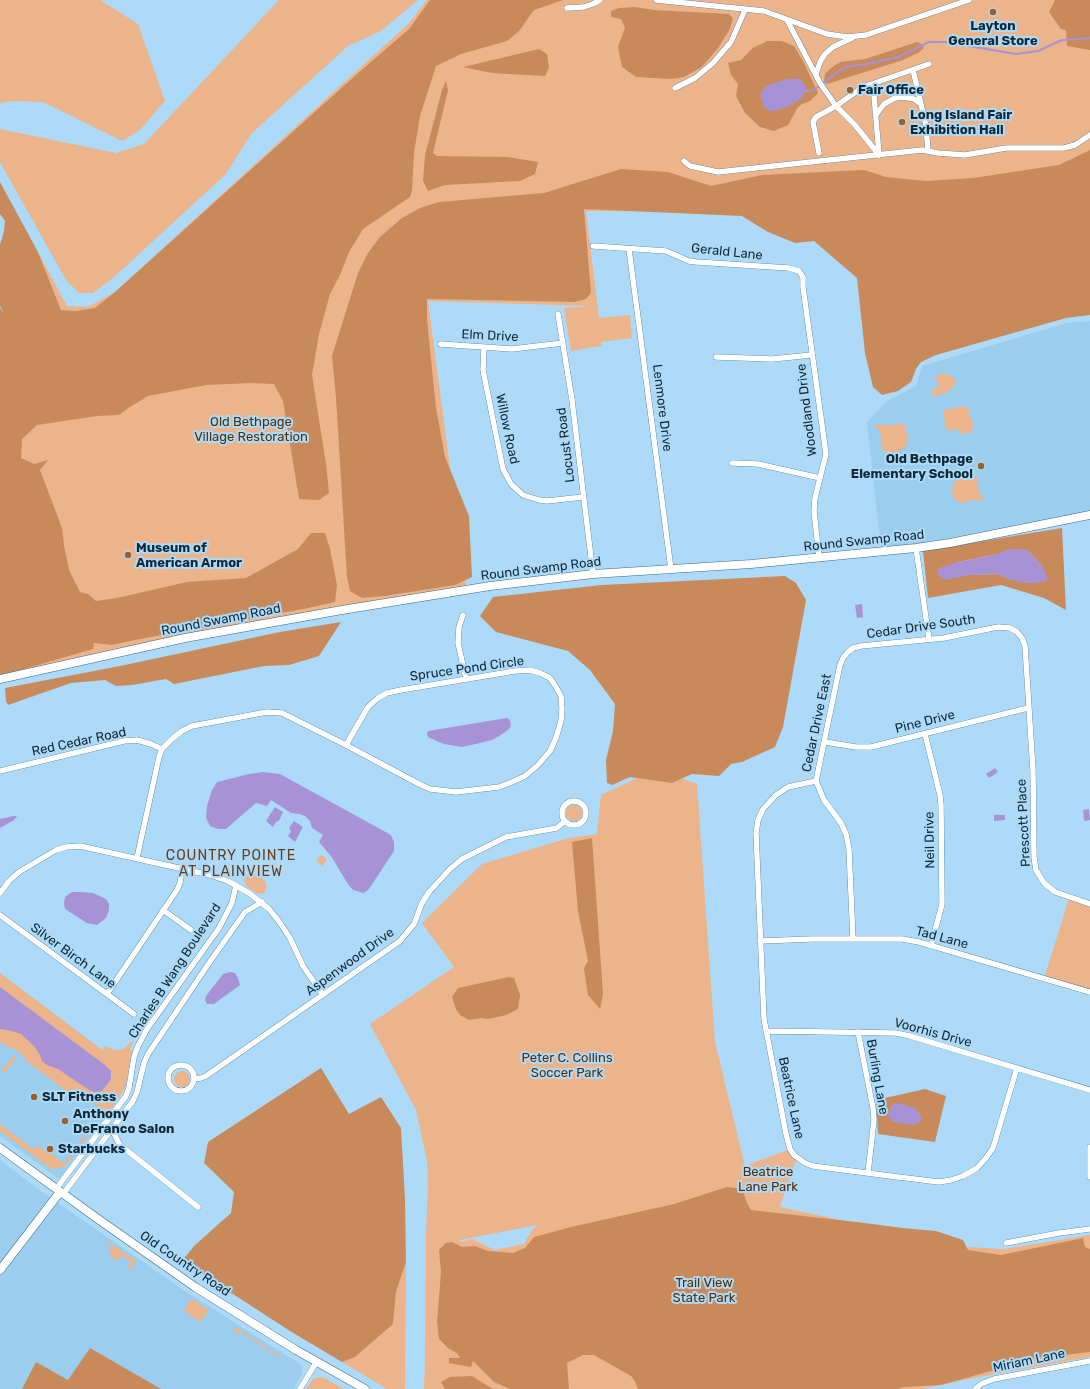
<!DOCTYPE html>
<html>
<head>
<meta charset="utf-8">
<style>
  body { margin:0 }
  canvas { display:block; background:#addaf8 }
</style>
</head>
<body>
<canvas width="1090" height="1389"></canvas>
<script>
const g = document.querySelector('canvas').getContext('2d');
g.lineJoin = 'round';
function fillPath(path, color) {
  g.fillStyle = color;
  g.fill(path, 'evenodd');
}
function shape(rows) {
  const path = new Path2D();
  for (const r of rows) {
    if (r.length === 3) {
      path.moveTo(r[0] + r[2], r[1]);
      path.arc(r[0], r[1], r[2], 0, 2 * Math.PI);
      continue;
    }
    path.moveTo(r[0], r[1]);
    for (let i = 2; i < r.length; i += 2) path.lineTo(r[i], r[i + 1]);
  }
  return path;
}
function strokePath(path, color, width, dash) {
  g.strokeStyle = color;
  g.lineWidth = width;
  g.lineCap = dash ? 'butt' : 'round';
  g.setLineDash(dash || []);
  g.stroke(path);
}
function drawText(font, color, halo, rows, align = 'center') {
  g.font = font + ' Rubik,sans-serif';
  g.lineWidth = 4;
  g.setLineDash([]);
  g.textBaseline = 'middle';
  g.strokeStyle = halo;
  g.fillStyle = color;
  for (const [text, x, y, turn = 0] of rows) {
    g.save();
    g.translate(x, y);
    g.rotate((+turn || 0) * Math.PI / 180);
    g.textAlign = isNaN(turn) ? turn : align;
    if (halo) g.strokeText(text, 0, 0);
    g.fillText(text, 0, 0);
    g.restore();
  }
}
fillPath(shape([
  [1090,321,1090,511,918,544,881,547,867,422,887,401,916,386,922,366,1067,323],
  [0,973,104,1051,132,1051,127,1082,122,1093,59,1179,0,1136],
  [0,1160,38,1189,185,1291,300,1364,302,1367,302,1374,294,1389,0,1389]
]), '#9bcdee');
fillPath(shape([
  [0,0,100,0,138,24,165,101,139,131,122,141,43,102,14,101,0,103],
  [279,0,418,0,381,31,348,46,251,134,226,174,113,278,93,293,79,293,66,280,0,162,0,129,116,153,144,144],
  [427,0,1090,0,1090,172,802,212,586,211,599,318,630,315,632,338,601,342,602,346,571,351,564,308,591,306,428,301,466,588,162,639,19,674,0,629,0,398,109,298,95,308,89,310,76,311,61,310,38,252,67,306,88,307,115,292,409,23],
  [944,373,955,378,956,384,951,388,949,392,934,396,932,393,932,390,939,386,935,376],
  [965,406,968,409,974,428,972,428,972,432,960,434,959,430,946,430,943,410],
  [881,423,884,426,903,423,905,427,907,435,907,441,905,448,897,452,887,452,882,450,880,431,876,427,877,425],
  [966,475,977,477,979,492,983,497,983,499,981,501,975,500,961,503,956,500,953,496,952,492,953,484,958,478],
  [657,769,697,784,715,1042,745,1166,790,1149,797,1157,780,1207,967,1247,1004,1249,1090,1235,1090,1357,984,1376,921,1389,424,1389,425,1364,426,1234,428,1186,427,1161,416,1110,370,1024,454,967,422,923,482,864,569,838,597,834,601,795],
  [537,1225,531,1231,524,1244,495,1250,472,1239,460,1242,460,1240],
  [574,813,8],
  [321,855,327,859,323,866,316,861],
  [250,874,258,875,265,881,267,887,264,893,258,894,246,886,244,880,245,878],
  [1069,898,1090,904,1090,992,1044,979],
  [0,973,102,1050,105,1046,115,1050,120,1050,125,1048,134,1039,130,1050,132,1051,125,1088,108,1114,103,1115,97,1114,97,1113,100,1108,82,1095,78,1099,73,1097,70,1094,24,1059,25,1057,10,1046,8,1048,0,1042],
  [13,1056,15,1056,16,1058,5,1072,3,1073,2,1070],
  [182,1079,8],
  [92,1123,93,1127,92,1130,64,1167,51,1169,0,1131,0,1124,33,1149,37,1145,45,1151,46,1150,64,1163,91,1127,90,1125],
  [107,1241,136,1261,131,1270,128,1267,131,1262,121,1256,117,1261,111,1256,109,1251,112,1247,106,1242],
  [406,1262,405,1389,387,1389,342,1362,355,1357,393,1324,396,1292],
  [192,1299,207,1309,208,1311,201,1322,184,1311,189,1301],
  [235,1327,281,1356,280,1357,240,1332,238,1335,234,1330],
  [320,1377,324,1378,344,1389,306,1389,313,1379]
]), '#ecb48a');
fillPath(shape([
  [430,0,563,0,534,10,519,31,507,41,461,54,436,66,420,116,414,153,412,191,410,197,363,229,349,252,340,275,330,294,319,334,312,375,326,464,329,493,319,500,299,499,283,401,274,384,251,383,206,385,148,396,130,407,119,415,97,416,37,425,22,439,21,458,34,464,48,460,40,470,62,528,64,545,69,570,80,592,88,594,96,601,117,598,187,582,246,578,298,549,311,533,325,533,330,549,337,585,335,602,308,608,135,640,112,645,94,643,93,649,0,676,0,308,4,313,0,306,0,245,4,231,5,221,0,214,0,182,38,252,61,310,76,311,95,308,115,292,357,74,409,29],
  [1055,0,1090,0,1090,50,1067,46,1066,30,1061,29,1049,12],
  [635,7,654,10,729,14,733,18,730,29,718,48,702,67,684,77,671,79,636,77,622,67,618,47,625,28,621,19,611,17,611,11,619,8],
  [767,41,782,41,794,46,803,61,818,93,810,101,802,104,798,107,788,125,774,131,760,127,745,113,736,96,738,84,731,75,728,63,741,60,753,48],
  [917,42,920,43,924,48,918,53,903,60,827,84,824,81,825,74,831,68,840,62,865,59],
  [539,49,547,54,549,68,545,76,492,73,463,67],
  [446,81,448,90,433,153,437,156,508,157,538,162,535,174,520,181,445,185,428,191,423,181,425,155,442,90],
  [1090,150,1090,315,1066,318,936,355,921,362,916,369,911,382,898,391,882,395,873,387,865,353,857,278,814,241,795,243,768,232,742,216,584,209,591,293,586,299,574,302,427,299,427,319,436,408,445,457,469,516,472,577,455,585,385,596,362,598,350,591,347,577,336,398,332,356,358,273,368,253,380,237,402,218,420,208,439,202,544,193,621,169,668,172,711,186,762,175,864,170,886,177,926,181,973,178,1059,165],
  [1062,528,1066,610,1044,598,1001,585,928,598,923,551],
  [1023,549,1029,552,1043,567,1012,580,997,574,971,575,958,562],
  [785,576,796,583,806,600,783,727,775,747,742,762,731,764,719,776,692,774,672,783,630,777,612,785,607,783,606,760,613,731,615,704,590,670,568,651,496,632,480,616,493,597,602,585],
  [341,622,319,656,289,665,264,666,174,684,166,679,132,685,116,686,105,680,71,683,8,705,6,701,5,688,120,666,280,632],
  [592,838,603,994,600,1009,588,995,584,968,588,961,578,911,572,842],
  [509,977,514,978,520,995,518,1009,506,1015,488,1019,482,1018,469,1020,460,1015,456,1009,452,997,458,988],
  [321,1068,349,1114,381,1097,401,1128,405,1199,406,1262,396,1292,393,1324,355,1357,342,1362,290,1331,182,1261,194,1246,231,1213,234,1192,204,1163,208,1142],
  [925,1089,946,1096,935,1142,878,1134,876,1100],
  [727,1187,736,1188,743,1191,747,1203,751,1210,865,1223,902,1228,936,1231,963,1240,968,1250,1001,1255,1083,1238,1085,1247,1090,1249,1090,1352,1037,1358,941,1385,904,1387,898,1389,638,1389,635,1381,631,1376,594,1355,583,1355,567,1363,569,1389,510,1389,494,1382,473,1361,471,1367,449,1363,449,1358,460,1358,457,1353,449,1349,439,1339,437,1322,441,1272,439,1250,446,1243,452,1242,462,1247,475,1246,488,1251,513,1253,525,1248,534,1237,571,1227,674,1204],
  [90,1348,161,1389,22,1389,36,1362,68,1380],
  [472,1376,493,1389,445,1389,441,1382,450,1377]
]), '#c88a5a');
fillPath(shape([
  [787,79,800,79,806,87,803,97,793,104,779,110,769,111,764,107,760,95,766,86],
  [1010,549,1023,549,1029,552,1043,567,1048,580,1036,583,1027,583,1012,580,997,574,971,575,945,580,937,574,939,568,958,562,994,555],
  [862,604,863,617,857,618,855,605],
  [507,718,510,720,511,726,509,729,501,735,492,740,480,743,462,747,444,744,428,737,427,734,428,731],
  [995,768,998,772,989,778,986,774],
  [263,772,280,774,391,835,394,842,394,851,369,889,364,893,353,890,348,884,331,856,319,842,323,835,312,828,310,821,305,816,299,814,291,813,271,800,267,806,256,803,226,829,218,829,210,826,206,818,207,806,212,790,217,782,249,774],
  [275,807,283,812,279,821,276,822,273,827,266,821],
  [1089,809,1090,820,1085,821,1084,820,1083,810],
  [994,815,1005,815,1005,820,994,821],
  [14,816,17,816,14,820,0,828,0,819],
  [294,821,303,827,295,842,288,836,291,831,289,828],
  [72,892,82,892,93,893,106,899,109,904,109,910,106,918,97,925,87,923,65,909,64,903,65,897],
  [230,972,235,973,238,978,240,985,214,1004,207,1004,205,1000,206,996,223,974],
  [0,987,105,1065,111,1071,111,1079,102,1091,94,1092,86,1088,58,1069,47,1065,42,1061,40,1055,35,1047,21,1034,12,1031,0,1029],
  [898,1103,915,1108,922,1117,919,1123,912,1125,893,1122,888,1115,889,1111,892,1105]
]), '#a792d6');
strokePath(shape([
  [805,91,811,91,818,87,842,69,850,66,868,64,898,57,929,42,945,42,1016,54,1038,51,1062,40,1090,38]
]), '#a792d6', 2);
const street = shape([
  [656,0,764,11,827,34,848,37,866,35,969,0],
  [567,8,584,7,593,4,600,0],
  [787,20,820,83,836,106,855,125,879,155],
  [913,70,921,104],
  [816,74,820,62,825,54,833,47,852,38],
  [873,84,879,154],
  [675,88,695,78,713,63,731,42,745,10],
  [876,115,884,104,895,98,903,97,914,99,921,104,926,126,928,151],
  [819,153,813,122,816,117,836,106,863,87,929,64],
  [684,161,690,166,718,172,922,150,938,153,965,155,1006,148,1064,148,1075,145,1090,135],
  [593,246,666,251,689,261,697,262,789,268,799,271,803,277,803,287,826,454,815,498,814,511,819,557],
  [629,249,671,569],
  [558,314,572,400,593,574],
  [440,344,512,349,563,343],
  [484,348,483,370,503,469,511,484,523,495,539,500,547,501,583,497],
  [716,357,772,359,812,355],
  [732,463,758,464,820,478],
  [916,548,929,639],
  [463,615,459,627,458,643,466,679],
  [925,734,940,795,941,804,942,904,931,946],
  [825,742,856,747,871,747,1028,708],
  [0,771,124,741,137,740,151,744,162,749],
  [816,781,788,787,776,795,763,809,758,820,756,833,764,1019,786,1134,790,1149,794,1155,805,1163,813,1166,890,1176,939,1182,951,1180,963,1176,977,1168,986,1158,993,1148,1017,1068],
  [574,813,12],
  [137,858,159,757,162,749,173,738,182,731,192,726,267,712,282,713,346,745,419,784,430,789,456,792,499,787,512,782,525,776,538,765,550,751,556,738,561,721,562,709,561,696,556,687,550,678,540,673,530,670,515,671,401,690,387,693,378,698,368,707,346,745],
  [0,893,9,881,19,872,56,850,66,847,80,846,210,875,228,881,249,893,269,909,278,920,290,938,303,966,323,995],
  [163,910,191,930],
  [0,915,134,1014],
  [853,939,849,849,846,834,841,823,824,800,816,781,840,665,843,658,848,652,853,648,861,646,944,638,998,627,1010,628,1017,632,1022,638,1025,646,1033,770,1034,857,1036,870,1044,883,1055,892,1090,904],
  [760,941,812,939,902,939,919,942,1090,992],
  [107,994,177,890,180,883,182,868],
  [766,1031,896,1033,910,1036,1090,1090],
  [858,1032,873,1108,874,1120,868,1173],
  [181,1078,13],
  [194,1079,201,1078,206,1076,400,941,414,924,422,903,429,892,450,869,462,859,506,837,557,828,565,821],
  [104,1124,112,1130,120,1145,198,1207],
  [1090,1147,1090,1177],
  [56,1189,126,1096,129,1088,134,1057,138,1046,147,1029,219,928,232,903,236,885],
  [63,1194,133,1101,137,1092,144,1063,148,1054,209,963,245,912,262,902],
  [1006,1243,1059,1233,1090,1229],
  [300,1389,317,1361],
  [975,1389,981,1384,994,1379,1090,1361]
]);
const secondary = shape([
  [0,679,185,638,342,610,490,586,593,574,751,564,916,548,950,543,1090,515],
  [0,1270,60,1192]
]);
const primary = shape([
  [0,1148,98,1219,195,1287,296,1350,365,1389]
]);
strokePath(street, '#306788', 6);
strokePath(secondary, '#306788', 9);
strokePath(primary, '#306788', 9);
strokePath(street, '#fff', 5.5);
strokePath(secondary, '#fff', 8);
strokePath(primary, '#fff', 8);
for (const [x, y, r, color] of [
  [993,12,4,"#9e5e28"],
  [850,90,4,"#9e5e28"],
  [902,122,4,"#9e5e28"],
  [981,466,4,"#9e5e28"],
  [128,555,4,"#9e5e28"],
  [34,1097,4,"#9e5e28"],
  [65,1121,4,"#9e5e28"],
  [50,1149,4,"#9e5e28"]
]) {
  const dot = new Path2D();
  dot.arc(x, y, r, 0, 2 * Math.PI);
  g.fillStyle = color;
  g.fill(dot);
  strokePath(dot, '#addaf8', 1.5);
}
drawText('bold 13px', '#112937', '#addaf8', [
  ["Layton",993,26,"center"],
  ["General Store",993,41,"center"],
  ["Fair Office",858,90],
  ["Long Island Fair",910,115],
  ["Exhibition Hall",910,130],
  ["Old Bethpage",973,459,"right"],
  ["Elementary School",973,474,"right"],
  ["Museum of",136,548],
  ["American Armor",136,563],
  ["SLT Fitness",42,1097],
  ["Anthony",73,1114],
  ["DeFranco Salon",73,1129],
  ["Starbucks",58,1149]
], 'left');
drawText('13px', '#112937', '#addaf8', [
  ["Gerald Lane",727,252,6],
  ["Elm Drive",490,336,3],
  ["Lenmore Drive",662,408,83],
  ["Woodland Drive",807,410,-97],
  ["Willow Road",507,429,78],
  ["Locust Road",566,445,-97],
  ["Round Swamp Road",864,541,-6],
  ["Round Swamp Road",541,569,-7],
  ["Round Swamp Road",221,620,-11],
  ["Cedar Drive South",921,627,-8],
  ["Spruce Pond Circle",467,669,-8],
  ["Pine Drive",925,722,-14],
  ["Cedar Drive East",817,723,-78],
  ["Red Cedar Road",79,742,-12],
  ["Prescott Place",1024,823,-93],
  ["Neil Drive",930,840,-91],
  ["Tad Lane",942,938,15],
  ["Silver Birch Lane",73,956,36],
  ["Aspenwood Drive",350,962,-36],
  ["Charles B Wang Boulevard",175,971,-57],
  ["Voorhis Drive",933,1033,15],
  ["Burling Lane",877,1077,80],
  ["Beatrice Lane",791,1098,78],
  ["Old Country Road",185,1264,34],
  ["Miriam Lane",1029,1361,-12]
]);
drawText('13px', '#562d05', '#addaf8', [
  ["Old Bethpage",251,422],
  ["Village Restoration",251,437],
  ["Peter C. Collins",567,1058],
  ["Soccer Park",567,1073],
  ["Beatrice",768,1172],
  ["Lane Park",768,1187],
  ["Trail View",704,1283],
  ["State Park",704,1298]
]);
g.letterSpacing = '1px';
drawText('14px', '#693d17', '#addaf8', [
  ["COUNTRY POINTE",231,856],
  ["AT PLAINVIEW",231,872]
]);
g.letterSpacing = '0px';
</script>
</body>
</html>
